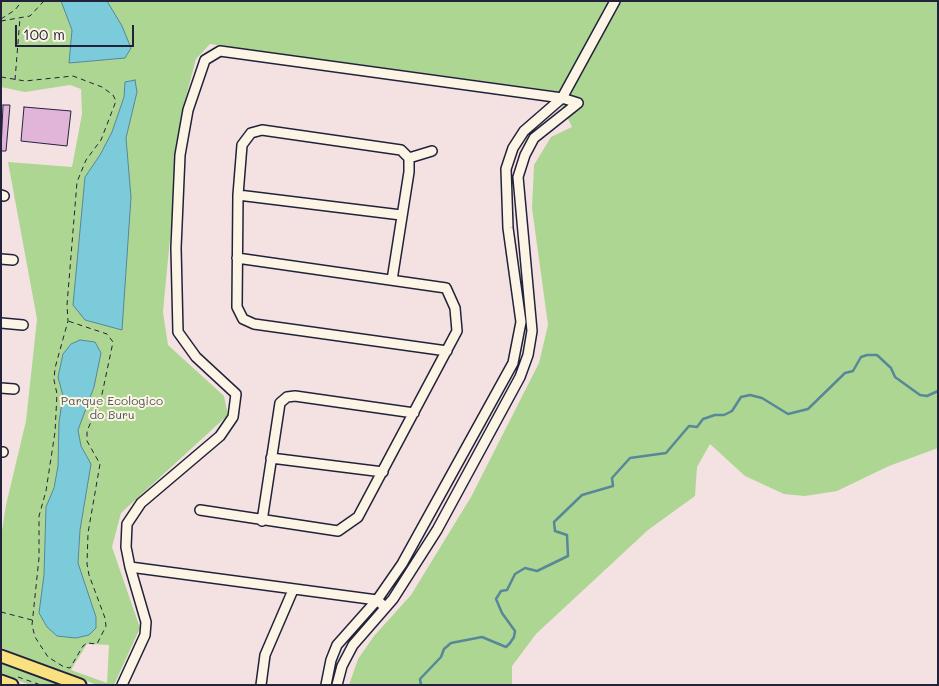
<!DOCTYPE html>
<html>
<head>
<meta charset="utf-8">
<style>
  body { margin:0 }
  #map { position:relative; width:939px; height:686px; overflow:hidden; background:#f4e2e2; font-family:Mali,sans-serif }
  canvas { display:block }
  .frame { position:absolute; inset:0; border:2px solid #22223b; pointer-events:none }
  .scale { position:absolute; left:15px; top:25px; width:119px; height:22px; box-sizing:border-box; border:2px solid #22223b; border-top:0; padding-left:6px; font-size:15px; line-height:18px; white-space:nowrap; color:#22223b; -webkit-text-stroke:4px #fcf5e5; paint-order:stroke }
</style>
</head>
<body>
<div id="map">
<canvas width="939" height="686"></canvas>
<div class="frame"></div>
<div class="scale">100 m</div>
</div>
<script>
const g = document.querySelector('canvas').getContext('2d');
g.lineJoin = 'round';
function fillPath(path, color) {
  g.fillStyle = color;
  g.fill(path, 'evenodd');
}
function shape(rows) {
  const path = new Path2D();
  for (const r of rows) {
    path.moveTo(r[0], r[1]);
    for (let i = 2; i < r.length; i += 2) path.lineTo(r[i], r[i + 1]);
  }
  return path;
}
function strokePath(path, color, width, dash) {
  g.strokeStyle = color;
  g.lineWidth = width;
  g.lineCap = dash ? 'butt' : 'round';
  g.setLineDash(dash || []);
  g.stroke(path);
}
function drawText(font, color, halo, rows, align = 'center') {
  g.font = font + ' Mali,sans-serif';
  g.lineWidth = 4;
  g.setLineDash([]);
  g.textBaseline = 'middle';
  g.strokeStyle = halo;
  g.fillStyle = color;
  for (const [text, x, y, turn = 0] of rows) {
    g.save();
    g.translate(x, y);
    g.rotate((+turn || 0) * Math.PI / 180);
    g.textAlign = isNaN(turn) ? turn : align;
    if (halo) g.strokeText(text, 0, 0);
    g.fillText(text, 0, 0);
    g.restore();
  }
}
fillPath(shape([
  [1,1,938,1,938,448,889,466,837,491,805,496,784,494,745,476,710,444,697,467,695,496,648,530,536,634,512,666,512,685,349,685,358,659,374,636,411,595,471,497,539,363,548,325,532,208,534,165,551,137,572,127,555,91,210,44,196,59,182,112,163,312,168,345,224,396,228,415,121,513,112,547,140,628,114,685,97,685,1,648,1,537,6,505,26,421,37,319,8,162,72,167,82,114,81,89,70,85,25,92,1,87],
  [87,644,109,645,107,683,71,670],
  [1,663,42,677,61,685,30,685,1,674]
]), '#add693');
const water = shape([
  [61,1,107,1,122,26,131,48,125,58,69,63,72,30,61,1],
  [135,80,137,92,126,138,131,197,122,330,85,320,73,305,85,177,100,155,112,132,124,97,125,82,135,80],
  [80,340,95,342,101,353,94,387,78,430,81,446,91,464,80,530,78,563,96,617,96,628,89,635,76,638,57,636,47,627,39,613,44,575,46,507,54,488,58,466,59,422,63,396,58,377,63,354,71,344,80,340]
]);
fillPath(water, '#7ccbda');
strokePath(water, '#58879a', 1);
strokePath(shape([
  [421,685,420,679,441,657,444,649,451,643,482,637,506,647,510,643,514,637,515,631,502,613,496,599,501,591,507,590,515,574,525,568,537,571,568,556,567,535,555,531,554,522,582,495,613,486,612,478,630,458,666,453,689,426,697,427,703,419,715,415,724,415,732,411,741,397,750,395,762,398,788,414,808,409,845,373,853,371,861,357,867,355,877,355,891,368,895,377,920,395,927,396,938,391]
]), '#58879a', 2.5);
const building = shape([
  [3,105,10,105,6,151,1,151,3,105],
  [24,107,71,111,67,146,21,141,24,107]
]);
fillPath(building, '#e1b5da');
strokePath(building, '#22223b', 1);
const minor = shape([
  [432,151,409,158,401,150,262,130,251,133,242,145,238,195,237,307,243,319,254,324,447,351],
  [1,195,4,196],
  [238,195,401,215],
  [1,259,13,260],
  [392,280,409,172,409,158],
  [1,323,23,325],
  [1,388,14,389],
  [1,452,3,452],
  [271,458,383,472],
  [200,510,338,531,358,517,457,331,455,308,446,288,237,258],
  [262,521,280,403,287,397,295,396,414,413],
  [385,607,377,600,130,567,126,547,127,524,141,503,220,436,233,417,236,394,196,357,178,332,176,248,180,155,188,110,205,60,220,51,562,98,578,103],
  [122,685,145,635,146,622,130,567],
  [261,685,265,655,293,590],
  [326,685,331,660,337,645,377,600,402,564,513,363,521,322,508,228,506,169,513,148,524,131,562,98,615,1],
  [337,685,342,666,353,645,393,599,437,530,520,377,528,355,532,331,518,177,525,155,534,138,578,103]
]);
const major = shape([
  [1,656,80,685],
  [1,681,12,685]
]);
strokePath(minor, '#22223b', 12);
strokePath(major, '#22223b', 15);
strokePath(shape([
  [1,19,15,10,22,1],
  [1,21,30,16,44,1],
  [1,77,25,81,73,76,102,87,113,95,116,101,101,140,86,160,77,182,67,305,68,321,55,368,54,380,57,394,55,432,46,491,39,516,39,558,32,625,35,637,48,657,64,667,70,668,83,646,87,643,97,644,106,626,105,618,89,575,87,564,88,533,100,464,87,441,87,431,101,399,113,342,107,334,68,321],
  [15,80,20,18],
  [1,612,32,620],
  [18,677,41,685]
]), '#22223b', 1, [5, 4]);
strokePath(minor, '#fcf5e5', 9);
strokePath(major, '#fae180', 11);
drawText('12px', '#4c5855', '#fcf5e5', [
  ["Parque Ecologico",112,401],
  ["do Buru",112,415]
]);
</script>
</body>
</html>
